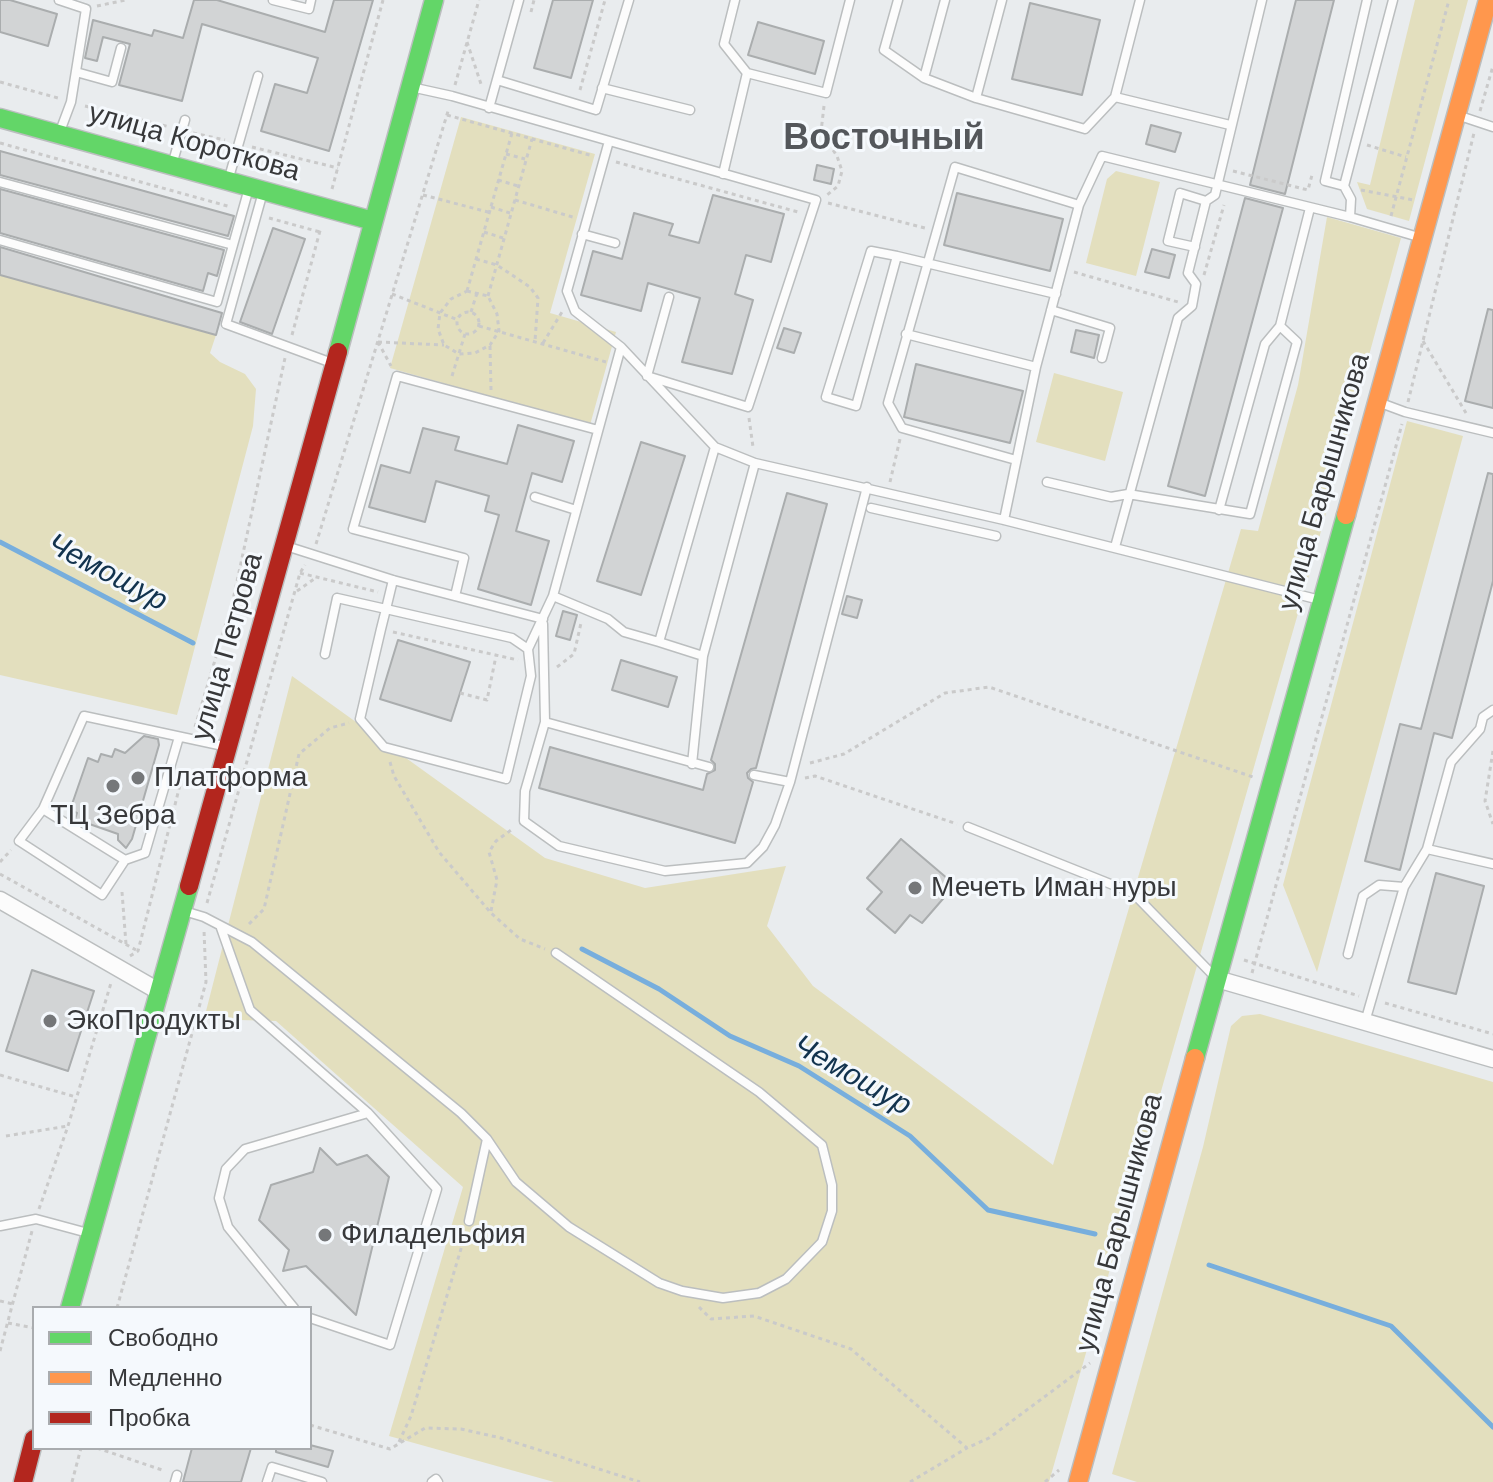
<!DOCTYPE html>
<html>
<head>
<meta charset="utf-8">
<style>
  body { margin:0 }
  #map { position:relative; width:1493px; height:1482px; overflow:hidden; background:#e9ecee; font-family:Helvetica,sans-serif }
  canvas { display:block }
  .legend { position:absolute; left:32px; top:1306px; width:280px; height:144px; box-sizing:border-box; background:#f5f9fd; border:2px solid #a9acaf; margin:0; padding:10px 14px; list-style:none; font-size:24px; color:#37383a }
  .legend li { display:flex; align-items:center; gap:16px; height:40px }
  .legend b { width:40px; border:2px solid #a9acaf }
</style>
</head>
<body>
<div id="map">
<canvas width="1493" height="1482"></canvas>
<ul class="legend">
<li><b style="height:10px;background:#63d668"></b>Свободно</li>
<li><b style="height:10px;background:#ff974d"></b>Медленно</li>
<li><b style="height:10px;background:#b3261e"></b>Пробка</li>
</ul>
</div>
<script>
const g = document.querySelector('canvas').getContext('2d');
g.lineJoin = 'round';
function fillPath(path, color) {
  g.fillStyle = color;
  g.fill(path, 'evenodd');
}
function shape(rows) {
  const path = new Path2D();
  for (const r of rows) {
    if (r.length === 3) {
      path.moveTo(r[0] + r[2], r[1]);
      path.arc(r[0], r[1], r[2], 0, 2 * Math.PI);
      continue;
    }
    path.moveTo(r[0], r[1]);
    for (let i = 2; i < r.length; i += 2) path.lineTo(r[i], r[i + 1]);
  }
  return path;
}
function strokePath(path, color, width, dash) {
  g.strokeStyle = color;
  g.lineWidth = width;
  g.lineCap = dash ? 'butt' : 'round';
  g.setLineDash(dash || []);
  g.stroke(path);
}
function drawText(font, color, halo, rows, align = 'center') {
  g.font = font + ' Helvetica,sans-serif';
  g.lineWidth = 6;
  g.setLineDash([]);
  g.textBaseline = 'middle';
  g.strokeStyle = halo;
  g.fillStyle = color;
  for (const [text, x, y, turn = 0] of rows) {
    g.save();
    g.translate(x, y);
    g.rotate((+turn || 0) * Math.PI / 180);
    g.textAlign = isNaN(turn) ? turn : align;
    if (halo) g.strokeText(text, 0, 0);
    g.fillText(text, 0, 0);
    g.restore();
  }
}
fillPath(shape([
  [1415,0,1468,0,1409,221,1367,209,1357,182,1370,185],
  [461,117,595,154,550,313,616,332,590,425,390,368],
  [1116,171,1160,182,1136,276,1086,263,1107,179],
  [1327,217,1401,238,1309,575,1049,1482,554,1482,389,1436,463,1187,276,1021,204,1019,292,676,545,858,645,888,786,866,767,926,813,986,1053,1165,1241,529,1258,531,1298,385],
  [0,275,216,335,210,353,220,362,245,374,256,389,253,426,177,715,0,675],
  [1054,373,1123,392,1105,461,1036,442],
  [1407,421,1463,436,1317,972,1283,885],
  [1260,1014,1493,1082,1493,1482,1137,1482,1112,1474,1203,1147,1231,1026,1242,1016]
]), '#e3dfbe');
strokePath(shape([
  [0,542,193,643],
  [582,949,659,989,730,1036,799,1066,910,1136,988,1210,1095,1234],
  [1209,1265,1391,1326,1493,1427]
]), '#77aedd', 5);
const building = shape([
  [0,0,10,0,57,14,48,46,0,32,0,0],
  [194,0,217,0,325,32,334,0,373,0,329,151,261,131,275,84,307,93,318,58,202,24,182,101,119,85,130,44,103,37,97,61,85,58,93,20,152,36,154,30,183,38,194,0],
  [553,0,593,0,571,78,534,68,553,0],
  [1296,0,1334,0,1285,194,1250,185,1296,0],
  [1030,3,1100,20,1082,95,1012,79,1030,3],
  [758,22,824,41,815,74,748,55,758,22],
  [1151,125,1181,133,1175,152,1146,144,1151,125],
  [0,151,234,216,228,236,0,175,0,151],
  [817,165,834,169,831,184,814,180,817,165],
  [0,189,224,250,217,276,208,273,203,291,0,233,0,189],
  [957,193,1063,219,1050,271,944,245,957,193],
  [713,195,784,214,771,262,746,255,735,294,753,300,732,374,682,362,700,298,648,283,641,311,581,295,593,251,622,259,634,213,673,224,669,235,699,243,713,195],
  [1245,198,1283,208,1205,496,1168,486,1245,198],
  [273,228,305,239,272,334,240,322,273,228],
  [0,247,222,313,216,335,0,275,0,247],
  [1152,249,1175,255,1169,278,1145,272,1152,249],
  [1488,309,1493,310,1493,408,1465,401,1488,309],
  [784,328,801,333,794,353,777,348,784,328],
  [1076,330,1099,335,1094,358,1071,352,1076,330],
  [916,364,1023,391,1010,443,904,417,916,364],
  [518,425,574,441,562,482,532,473,516,531,549,541,531,605,478,589,499,515,485,511,489,496,436,481,425,522,369,507,381,465,410,473,423,428,459,437,455,450,507,464,518,425],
  [641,442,685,456,641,595,597,581,641,442],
  [1488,473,1493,474,1493,581,1452,738,1434,733,1400,870,1365,861,1400,724,1421,729,1488,473],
  [787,493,827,504,756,768,751,769,747,773,748,778,753,782,735,843,539,788,550,747,703,790,707,774,715,770,715,764,711,760,787,493],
  [847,596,862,600,857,618,842,614,847,596],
  [563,611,577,615,570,640,556,636,563,611],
  [398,640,470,662,451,721,380,699,398,640],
  [621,660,677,677,668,707,612,690,621,660],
  [144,736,158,739,159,745,132,839,126,848,118,840,118,834,75,819,77,813,70,810,88,758,98,762,101,754,112,757,115,749,125,753,144,736],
  [901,839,955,885,922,923,910,915,895,933,867,909,882,892,867,878,901,839],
  [1436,873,1484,886,1456,994,1408,982,1436,873],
  [32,970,94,991,68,1071,6,1051,32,970],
  [320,1148,337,1165,367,1155,389,1177,356,1315,306,1266,283,1271,289,1250,259,1220,271,1185,313,1172,320,1148],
  [310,1445,333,1451,328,1467,276,1452,276,1448,310,1448,310,1445],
  [192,1448,251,1448,241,1482,183,1482,192,1448]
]);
fillPath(building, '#d2d4d5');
strokePath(building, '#aaadae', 2);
const lane = shape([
  [59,0,86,9,71,102,59,134],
  [273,0,309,9,311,0],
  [898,0,884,50,924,78,976,98],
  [1002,0,976,98,1085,129,1115,97,1230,125],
  [76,72,112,82,121,48],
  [747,73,826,93,850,0],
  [924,78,945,0],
  [497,80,596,110,629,0],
  [411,87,452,96,816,200,748,407,647,376,669,297],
  [602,88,690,110],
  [1115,97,1140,0],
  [489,108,519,0],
  [1457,115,1493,127],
  [609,141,567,291,575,311,621,347,715,447,755,463,1004,520,1320,600],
  [172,165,185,120],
  [723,174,747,73,724,44,735,0],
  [228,181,258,76],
  [0,182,233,245],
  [1344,186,1325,181,1367,0],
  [263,192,226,324,332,363],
  [1350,217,1351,199,1344,186,1393,0],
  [582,234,615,243],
  [0,240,217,302,249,188],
  [1195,247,1168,241,1180,193,1206,201],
  [897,256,856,406,826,397,871,251,897,256,1056,294],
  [1051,310,1110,328,1102,358],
  [906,334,1036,367],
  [1378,402,1405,412,1493,433],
  [1016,460,902,428,888,403,955,167,1079,205],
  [1047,482,1111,497,1128,494,1250,514,1297,342,1280,326,1310,208],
  [535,497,576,510],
  [871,508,996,536],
  [1219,510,1265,344,1280,326],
  [1004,520,1036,367,1079,205,1102,156,1350,217,1422,238],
  [286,546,393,580,543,619],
  [1115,547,1178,318,1192,306,1196,284,1188,273,1206,201,1215,195,1262,0],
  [455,596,464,558,353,529,397,376,598,430],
  [553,596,608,619,624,632,659,642],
  [543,624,545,722,709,767],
  [528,649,553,596,621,347],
  [325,654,337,598,386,609,512,638,528,649,531,676,506,779,384,747,360,719,381,629,386,609,393,580],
  [703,656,659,642,715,447],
  [545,722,525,791,524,821,559,846,665,871,747,863,763,847,775,825,790,782,867,487],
  [179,737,145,853,125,860,43,809,84,716,228,747],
  [692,764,703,656,755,463],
  [754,775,790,782],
  [43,809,19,841,102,895,125,860],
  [968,827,1133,893,1214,976],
  [1427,849,1493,864],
  [184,911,204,917,252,942,461,1113,487,1139,469,1221],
  [221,928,250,1010,368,1113,437,1189,390,1345,310,1318],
  [1348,954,1363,896,1379,885,1404,887],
  [1365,1022,1404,887,1427,849,1451,762,1480,729,1483,717,1493,710],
  [487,1139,516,1182,569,1227,659,1283,682,1291,723,1298,759,1293,786,1279,822,1242,832,1211,832,1185,822,1145,759,1092,556,953],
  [0,1226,36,1219,88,1233],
  [294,1308,228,1227,219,1198,226,1169,245,1149,368,1113],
  [175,1482,177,1475],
  [267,1482,272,1467,322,1482],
  [432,1482,436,1479,438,1482]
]);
const street = shape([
  [0,900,160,992],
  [1217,979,1493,1059]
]);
const fast = shape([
  [0,118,373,221],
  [338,352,434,0],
  [1195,1058,1346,515],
  [70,1308,189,886]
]);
const slow = shape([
  [1346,515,1488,0],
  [1078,1482,1195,1058]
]);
const jam = shape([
  [189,886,338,352],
  [23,1482,34,1439]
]);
strokePath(lane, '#bbbebf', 11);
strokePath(street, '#bbbebf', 19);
strokePath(fast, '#bbbebf', 21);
strokePath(slow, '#bbbebf', 21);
strokePath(jam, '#bbbebf', 21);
strokePath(shape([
  [97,6,126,0],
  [531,12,534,0],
  [467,42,481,84],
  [0,82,58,98],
  [455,85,479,0],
  [580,90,605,0],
  [85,106,170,127],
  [824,106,821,132,837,156,842,171,838,186,827,195],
  [1480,111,1493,66],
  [447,115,593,156],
  [193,133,225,140],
  [0,143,231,207],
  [1367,145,1406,157],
  [252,147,338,168],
  [506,154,525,159],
  [616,162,798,212],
  [1233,171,1308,190,1312,175],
  [498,180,518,186],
  [332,189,383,0],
  [1361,190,1413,200],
  [423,195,488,212],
  [515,200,576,218],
  [828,203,925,228],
  [491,207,510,213],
  [1391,216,1449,0],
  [269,218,320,232],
  [484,232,503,238],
  [476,259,497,265,530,287,538,298,535,341],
  [1074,272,1178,302],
  [1204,275,1224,205],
  [467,291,488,296,497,314,499,331,490,345,475,353,459,354,444,345,438,329,440,313,451,299,467,291],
  [467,291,512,133],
  [392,294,458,320],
  [488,296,532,139],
  [471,312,477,293],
  [468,323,11],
  [479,326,606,362],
  [292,335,321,227],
  [1423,341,1466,413],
  [378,342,444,345],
  [378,342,391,366],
  [543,343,562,312],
  [490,346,491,390],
  [452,376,465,334],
  [1408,402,1474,133],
  [749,418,753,447],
  [890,482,900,439],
  [316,544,449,108],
  [300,573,378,592],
  [297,591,317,577],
  [393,632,518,660],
  [557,667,574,654,581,623],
  [460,693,487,700,496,656],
  [195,727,233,600,285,358],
  [1493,751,1485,801,1493,824],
  [390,762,394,776,439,852,491,913,520,939,545,949],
  [810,763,844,754,945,693,989,687,1253,777],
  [805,778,815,776,957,824],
  [0,862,11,850],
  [0,874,136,950],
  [122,892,126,944],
  [207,903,300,573,305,565],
  [491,911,497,880,489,852,496,841,514,828],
  [249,924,264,909,299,754,330,728,349,723],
  [130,956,138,951,182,777],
  [1244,960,1359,996],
  [1252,973,1402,424],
  [1385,1003,1493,1034],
  [0,1075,76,1097],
  [6,1136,68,1126],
  [39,1209,68,1126,111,983],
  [0,1301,13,1304],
  [699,1307,711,1319,754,1316,851,1349,967,1448,989,1438,1090,1363],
  [117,1308,206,982,204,930],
  [8,1323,34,1328],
  [0,1351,32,1231],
  [310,1425,390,1449,425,1428,461,1429,501,1438,640,1482],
  [399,1442,411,1416,466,1232],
  [97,1448,165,1471],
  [72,1482,81,1448],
  [910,1482,967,1448],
  [1045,1482,1059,1470]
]), '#cacaca', 3, [4, 4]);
strokePath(lane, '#fcfcfc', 8);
strokePath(street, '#fcfcfc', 16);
strokePath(fast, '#63d668', 18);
strokePath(slow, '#ff974d', 18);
strokePath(jam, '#b3261e', 18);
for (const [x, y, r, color] of [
  [138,778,8,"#757779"],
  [113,786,8,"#757779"],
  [915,888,8,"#757779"],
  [50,1021,8,"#757779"],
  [325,1235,8,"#757779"]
]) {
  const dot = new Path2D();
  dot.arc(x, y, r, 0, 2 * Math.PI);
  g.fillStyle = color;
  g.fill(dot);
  strokePath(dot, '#f5f9fd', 3);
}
drawText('28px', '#37383a', '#f5f9fd', [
  ["улица Короткова",194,143,16],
  ["улица Барышникова",1325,482,-74],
  ["улица Петрова",228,647,-74],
  ["улица Барышникова",1120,1223,-75]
]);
drawText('28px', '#37383a', '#f5f9fd', [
  ["Платформа",154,778],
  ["ТЦ Зебра",113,816,"center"],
  ["Мечеть Иман нуры",931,888],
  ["ЭкоПродукты",66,1021],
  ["Филадельфия",341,1235]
], 'left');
drawText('italic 30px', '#12334e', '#f5f9fd', [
  ["Чемошур",107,573,28],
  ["Чемошур",852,1076,30]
]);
drawText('bold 36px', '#54575b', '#f5f9fd', [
  ["Восточный",884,139]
]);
</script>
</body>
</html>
